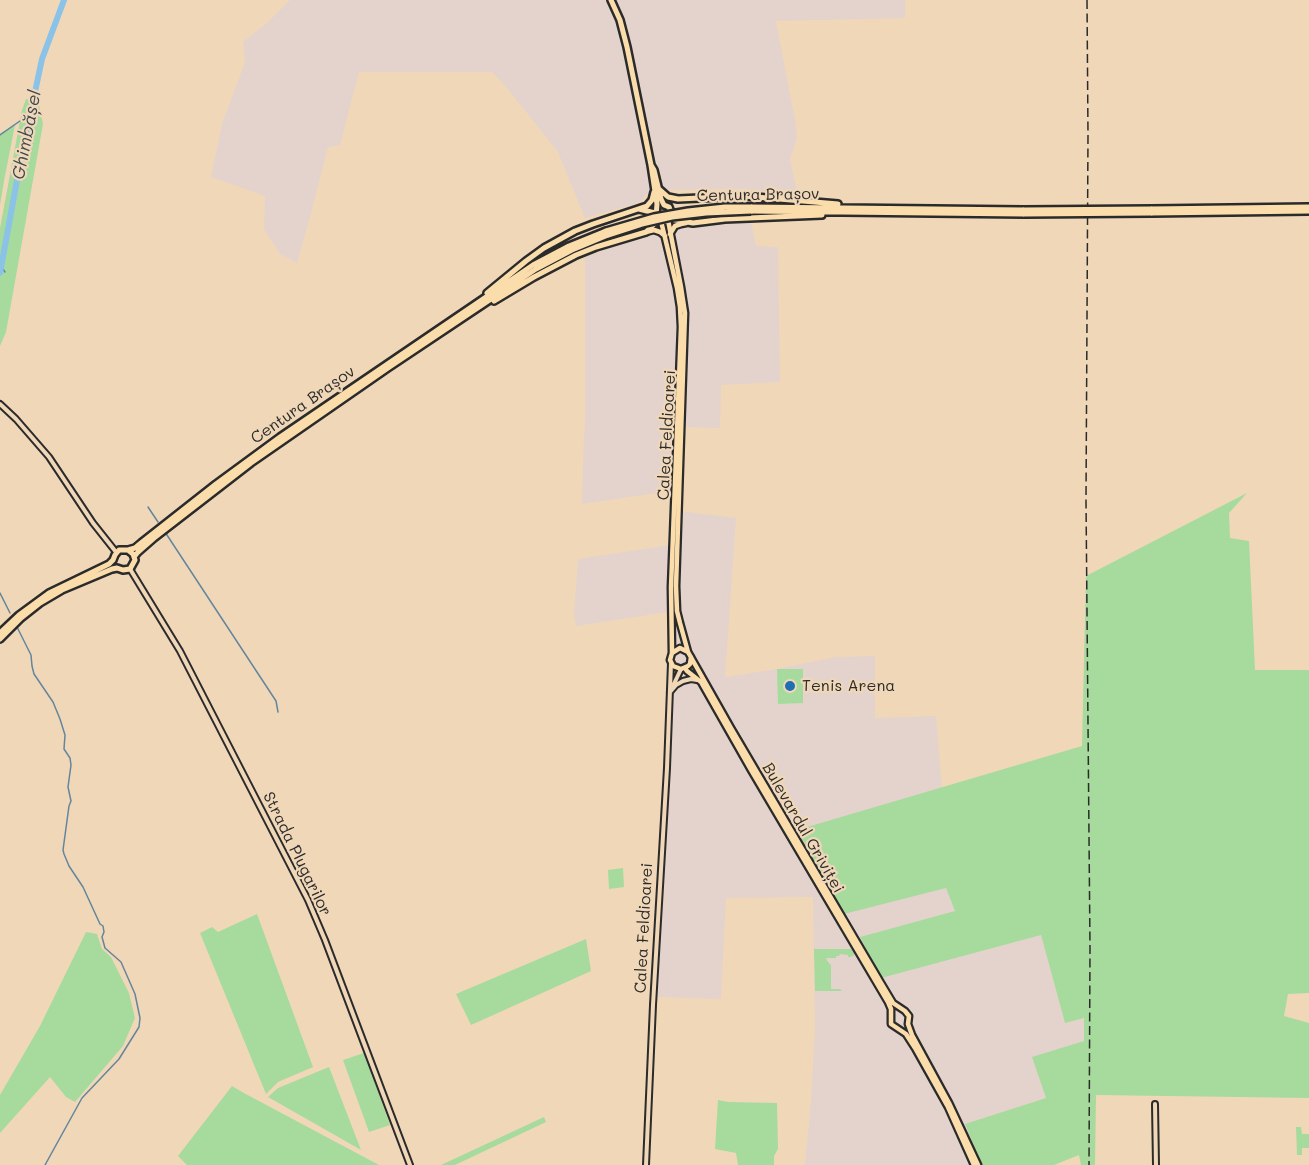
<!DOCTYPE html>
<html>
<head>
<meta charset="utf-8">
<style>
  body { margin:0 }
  canvas { display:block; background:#f0d7b8 }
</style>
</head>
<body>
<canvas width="1309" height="1165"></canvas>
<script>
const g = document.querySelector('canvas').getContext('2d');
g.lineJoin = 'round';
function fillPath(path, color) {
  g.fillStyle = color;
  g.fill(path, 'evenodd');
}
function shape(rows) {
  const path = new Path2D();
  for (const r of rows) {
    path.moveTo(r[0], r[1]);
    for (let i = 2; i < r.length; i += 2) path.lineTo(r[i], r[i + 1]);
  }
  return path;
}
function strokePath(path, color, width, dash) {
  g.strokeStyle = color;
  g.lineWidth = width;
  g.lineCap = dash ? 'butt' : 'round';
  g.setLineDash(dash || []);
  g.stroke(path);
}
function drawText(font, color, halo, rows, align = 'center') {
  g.font = font + ' Mali,sans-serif';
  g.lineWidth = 4.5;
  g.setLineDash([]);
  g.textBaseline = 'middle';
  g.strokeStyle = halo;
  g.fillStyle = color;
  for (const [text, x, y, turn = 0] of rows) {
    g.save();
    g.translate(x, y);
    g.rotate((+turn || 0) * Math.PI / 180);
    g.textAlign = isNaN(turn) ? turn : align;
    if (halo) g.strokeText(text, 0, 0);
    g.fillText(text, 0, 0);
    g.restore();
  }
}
fillPath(shape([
  [290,0,905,0,905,18,776,21,791,100,795,119,797,138,790,159,798,197,745,189,666,190,647,194,641,202,585,218,558,152,506,87,492,72,359,72,340,145,328,147,307,228,297,263,280,254,264,229,265,196,211,177,222,124,245,62,243,42,267,23],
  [751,222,756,246,778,247,780,382,721,385,720,428,683,427,680,511,736,518,725,677,771,670,836,657,875,656,875,718,936,716,942,788,909,798,942,888,946,887,956,911,860,937,881,977,1041,935,1065,1023,1084,1018,1084,1041,1046,1098,965,1124,982,1165,805,1165,811,1101,815,1028,813,897,726,898,721,999,658,997,668,612,576,626,574,614,578,559,670,545,670,491,582,504,584,434,585,426,585,257,645,235,657,235,662,239,672,240,675,232,685,227]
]), '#e4d3cc');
fillPath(shape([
  [26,99,38,100,43,124,6,332,0,346,0,228,22,110],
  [15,125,4,181,0,205,0,134],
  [1247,493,1229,513,1230,538,1249,541,1255,670,1309,670,1309,993,1288,994,1284,1016,1309,1023,1309,1098,1096,1095,1095,1165,1081,1165,1079,1155,1054,1165,982,1165,965,1124,1046,1098,1032,1057,1084,1041,1084,1018,1065,1023,1041,935,881,978,860,937,955,911,946,888,844,914,797,830,1082,746,1086,576],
  [777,669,803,669,803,703,778,704],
  [623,868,624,887,609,889,608,870],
  [257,914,313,1067,278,1082,266,1094,200,933,212,927,218,932],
  [86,932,97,934,102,949,111,957,129,993,135,1018,123,1046,75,1102,66,1097,50,1077,0,1133,0,1095,40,1026],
  [586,939,591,971,471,1025,456,994],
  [814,949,853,949,855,950,854,955,851,957,848,957,848,955,840,954,839,956,836,956,836,958,826,958,828,962,831,965,831,989,840,989,842,991,815,991],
  [364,1053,390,1125,369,1132,343,1060],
  [329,1067,361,1150,268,1097,278,1088],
  [232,1086,242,1092,379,1165,187,1165,178,1156],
  [718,1100,728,1102,777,1103,778,1149,774,1156,774,1165,738,1165,736,1153,715,1149],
  [544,1117,546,1122,455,1165,441,1165],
  [1296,1127,1301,1127,1302,1134,1309,1134,1309,1148,1302,1148,1302,1155,1297,1155]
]), '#a6db9d');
strokePath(shape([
  [0,135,30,114],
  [1,266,5,272],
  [148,507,158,522],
  [165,532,276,701,278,712],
  [0,593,10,613],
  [16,625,31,655,32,666,34,674,53,702,60,719,65,735,64,749,70,758,71,765,68,787,71,801,69,806,63,850,64,854,69,866,83,887,100,924,103,926,104,932,102,937,105,948,121,962,135,994,140,1018,139,1027,119,1059,82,1098,45,1165]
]), '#64869c', 1.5);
strokePath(shape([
  [0,273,22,153,42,59,64,0]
]), '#8ac2e8', 6);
const tertiary = shape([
  [0,404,16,419,49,457,93,523,116,552],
  [130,569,180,651,308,900,325,940,410,1165],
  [1155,1104,1156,1165]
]);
const secondary = shape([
  [673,686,681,669],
  [670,692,676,685,683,681,691,679,697,680],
  [646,1165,653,1005,667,768,671,663]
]);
const primary = shape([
  [668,220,681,287,685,313,676,586,677,611,680,623,688,652,731,728,881,983,893,1003,905,1011,909,1016,908,1024,912,1035,949,1103,978,1165],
  [661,221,677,288,680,307,681,327,671,587,672,653,670,660,673,666,681,669,688,666,690,664,691,657],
  [646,232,654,230,660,232,665,236],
  [670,234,675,226,681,224,686,223],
  [672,653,680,648,688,652],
  [685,668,687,671,701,682,751,770,888,1002,891,1009,891,1024,906,1034,915,1048,948,1107,974,1165]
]);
const trunk = shape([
  [611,0,620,20,627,47,651,165,657,204,656,216,659,220,666,221,671,217,671,212,669,207,664,205,661,199,654,170,651,165],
  [659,189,668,197,678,199,744,196,838,204],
  [751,207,1024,210],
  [639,209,655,213],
  [1151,209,1309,207],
  [751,211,1024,214],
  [1151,213,1309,211],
  [670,219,693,223,725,219,822,215],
  [487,293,526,261,544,248,575,231,593,224,647,206,652,200,654,192],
  [494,301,534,277,576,255,596,247,646,232,657,221],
  [128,550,135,548,141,543,216,484,280,437,533,265,569,246,606,231],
  [134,557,138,552,154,538,251,463,388,368,536,269,572,250,608,235],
  [0,633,19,615,49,593,109,564,113,560,115,555,119,550,128,550,133,554,135,560,130,569,123,570,117,568,112,569,62,590,40,603,21,618,0,639]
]);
strokePath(tertiary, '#2b2b2b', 8);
strokePath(secondary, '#2b2b2b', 8);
strokePath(primary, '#2b2b2b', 9);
strokePath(trunk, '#2b2b2b', 10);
strokePath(tertiary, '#f0d7b8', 4);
strokePath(secondary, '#f0d7b8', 4);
strokePath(primary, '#faddab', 4.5);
strokePath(trunk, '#faddab', 5);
strokePath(shape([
  [1087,0,1088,135,1086,500,1090,948,1089,1165]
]), '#2b2b2b', 1.5, [9, 4.5]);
const trunkBridge = shape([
  [1024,210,1151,209],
  [1024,214,1151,213],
  [606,231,654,217,688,211,725,207,751,207],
  [608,235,642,224,672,217,706,213,751,211]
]);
strokePath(trunkBridge, '#2b2b2b', 10, []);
strokePath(trunkBridge, '#faddab', 5);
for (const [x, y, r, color] of [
  [790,686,6,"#1f6fb2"]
]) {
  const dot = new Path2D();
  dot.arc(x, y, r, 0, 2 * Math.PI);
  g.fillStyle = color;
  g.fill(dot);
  strokePath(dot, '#f0d7b8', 2);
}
drawText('16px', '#2b2b2b', '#f0d7b8', [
  ["Centura Brașov",758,195,-1],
  ["Centura Brașov",303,405,-35],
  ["Calea Feldioarei",667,435,-87],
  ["Bulevardul Griviței",803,828,60],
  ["Strada Plugarilor",297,854,64],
  ["Calea Feldioarei",644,928,-87]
]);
drawText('16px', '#2b2b2b', '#f0d7b8', [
  ["Tenis Arena",802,686]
], 'left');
drawText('italic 18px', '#3e4951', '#f0d7b8', [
  ["Ghimbășel",27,135,-79]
]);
</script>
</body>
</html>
